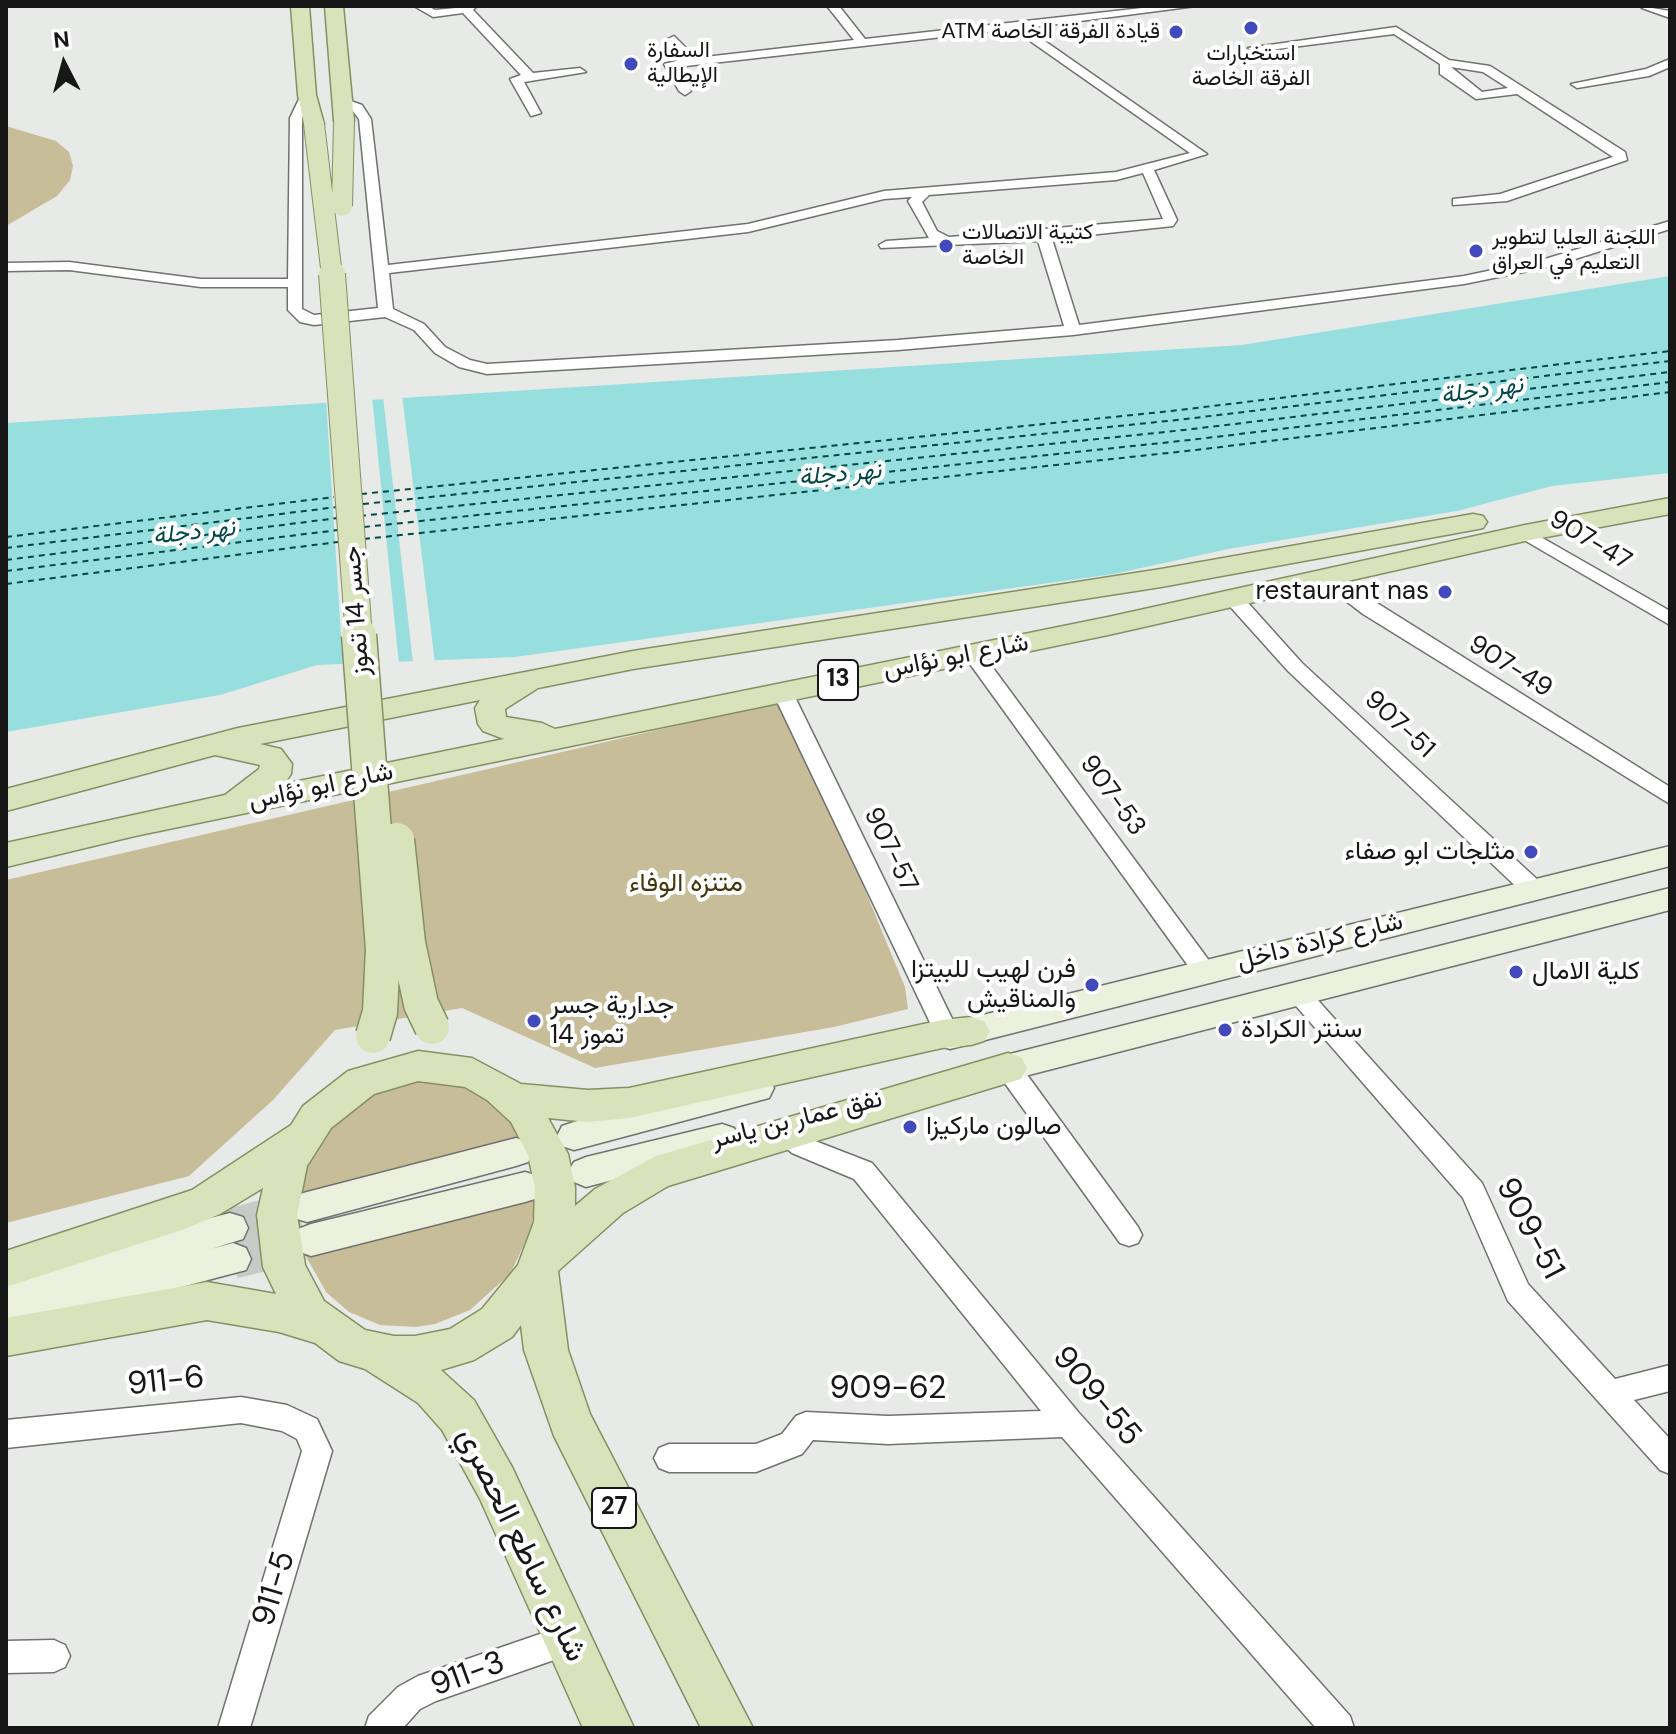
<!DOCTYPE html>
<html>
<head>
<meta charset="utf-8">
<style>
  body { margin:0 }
  #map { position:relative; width:1676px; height:1734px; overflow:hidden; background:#e7eae7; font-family:"DM Sans",sans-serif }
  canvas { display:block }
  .frame { position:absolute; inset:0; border:8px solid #161716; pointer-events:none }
  .north { position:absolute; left:24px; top:24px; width:80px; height:80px; -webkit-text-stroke:6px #fff; paint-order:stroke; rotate:354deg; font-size:22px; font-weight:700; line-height:32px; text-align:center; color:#161716 }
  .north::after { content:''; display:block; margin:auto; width:28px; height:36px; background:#161716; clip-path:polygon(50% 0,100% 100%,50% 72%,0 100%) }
</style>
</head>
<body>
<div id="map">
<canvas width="1676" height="1734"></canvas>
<div class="frame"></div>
<div class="north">N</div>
</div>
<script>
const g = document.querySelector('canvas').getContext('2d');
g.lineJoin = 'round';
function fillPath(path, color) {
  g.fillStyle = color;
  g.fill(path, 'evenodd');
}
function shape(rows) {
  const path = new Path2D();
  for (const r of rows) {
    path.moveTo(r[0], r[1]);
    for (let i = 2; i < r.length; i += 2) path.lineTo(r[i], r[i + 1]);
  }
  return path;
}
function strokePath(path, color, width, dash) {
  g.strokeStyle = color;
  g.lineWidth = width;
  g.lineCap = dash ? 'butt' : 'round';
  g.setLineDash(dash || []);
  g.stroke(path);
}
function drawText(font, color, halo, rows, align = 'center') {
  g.font = font + ' "DM Sans",Vazirmatn,sans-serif';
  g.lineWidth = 8;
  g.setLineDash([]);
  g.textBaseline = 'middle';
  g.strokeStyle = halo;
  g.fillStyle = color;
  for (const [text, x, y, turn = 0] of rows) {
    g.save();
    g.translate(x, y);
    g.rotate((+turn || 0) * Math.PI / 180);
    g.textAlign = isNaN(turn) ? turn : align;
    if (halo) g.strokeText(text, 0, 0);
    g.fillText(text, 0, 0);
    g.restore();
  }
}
fillPath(shape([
  [6,126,56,141,69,152,73,166,70,180,57,196,6,226],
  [779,702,810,757,905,987,908,1009,834,1027,595,1068,462,1008,335,1030,273,1100,189,1176,6,1223,6,880],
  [418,1080,465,1086,478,1092,510,1119,524,1142,298,1205,307,1164,331,1124,370,1094],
  [536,1192,531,1230,510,1274,470,1310,435,1324,416,1327,380,1325,349,1312,326,1292,304,1253]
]), '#c7bd98');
fillPath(shape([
  [1670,276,1670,473,1552,486,1457,511,1228,549,1114,574,515,657,317,665,220,695,6,732,6,423,1242,345]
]), '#97dedf');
fillPath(shape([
  [402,394,435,663,413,664,383,396],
  [372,396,399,665,343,668,326,399]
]), '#e7eae7');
strokePath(shape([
  [361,494,1171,411,1670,351],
  [363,504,1177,420,1670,361],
  [360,516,1184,430,1670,372],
  [364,527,1190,440,1670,382],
  [6,537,334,497],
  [364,539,1196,450,1670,392],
  [6,548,337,507],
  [6,560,338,518],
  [6,571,338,530],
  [6,584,338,542]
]), '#024748', 2, [6, 5]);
strokePath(shape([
  [230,1228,298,1210],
  [233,1259,301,1243]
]), '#c8cac8', 39, [39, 20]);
const minor = shape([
  [414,6,428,6,435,10,477,6,473,10,533,73,580,68,586,72,524,82,541,113,531,116,510,79,521,75,463,13,433,17,414,6],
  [827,6,839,6,865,39,1160,6,1196,6,1026,28,1207,154,1154,170,1177,220,1173,226,1052,239,1079,325,1464,276,1545,259,1670,221,1670,229,1553,266,1464,284,1073,335,898,350,487,374,459,367,435,353,414,330,385,317,314,325,300,322,288,310,288,287,201,287,69,270,6,271,6,263,69,262,201,279,288,279,290,118,301,95,307,91,313,95,302,118,302,309,314,315,378,308,359,119,353,111,339,103,345,99,362,105,371,119,388,265,748,224,884,191,1116,172,1190,153,1013,29,677,67,691,91,685,95,679,91,664,64,685,59,668,39,674,36,696,58,854,40,827,6],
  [1143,173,1163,219,949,237,937,231,922,202,929,195,1116,180,1143,173],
  [912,197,908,201,929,238,886,241,879,245,881,248,1038,241,1064,326,898,340,487,364,470,360,445,347,424,324,393,309,389,273,748,232,884,199,912,197],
  [1640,6,1670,11,1670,18,1642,8,1640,6],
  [1396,27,1449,60,1490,66,1625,152,1627,160,1507,201,1453,205,1453,199,1500,194,1613,157,1517,94,1476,99,1440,74,1440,64,1394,34,1254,52,1248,48,1396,27],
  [1451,67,1483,72,1508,88,1482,92,1451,67],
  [1670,59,1670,67,1649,76,1577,88,1571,84,1646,69,1670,59],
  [1525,528,1670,611,1670,625,1519,537,1519,529,1525,528],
  [1326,571,1670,787,1670,804,1363,614,1320,581,1317,577,1326,571],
  [1233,592,1240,594,1302,663,1540,882,1543,888,1540,894,1524,894,1288,671,1226,602,1226,594,1233,592],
  [972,647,979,649,1213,966,1217,972,1213,978,1197,978,965,657,962,653,972,647],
  [782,685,792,691,959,1033,956,1040,938,1040,935,1033,772,691,782,685],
  [1298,984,1306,987,1482,1183,1528,1284,1615,1379,1670,1365,1670,1391,1634,1400,1670,1439,1670,1474,1660,1470,1508,1301,1463,1198,1290,999,1286,993,1290,987,1298,984],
  [1008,1058,1017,1061,1138,1227,1142,1235,1138,1243,1129,1246,1120,1243,999,1075,996,1068,999,1061,1008,1058],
  [787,1124,810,1139,872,1163,1079,1413,1350,1716,1354,1728,1316,1728,1062,1437,888,1444,813,1440,802,1454,756,1472,669,1472,659,1468,654,1458,659,1448,669,1444,756,1444,782,1434,796,1416,806,1412,888,1416,1041,1411,854,1179,792,1153,778,1141,774,1134,778,1127,787,1124],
  [241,1397,287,1405,317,1419,332,1451,250,1728,218,1728,302,1451,297,1439,282,1431,241,1423,6,1448,6,1420,241,1397],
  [566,1625,577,1630,582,1641,577,1652,436,1701,420,1709,403,1728,365,1728,369,1716,398,1687,418,1676,566,1625],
  [54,1640,65,1645,70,1656,65,1667,54,1672,6,1673,6,1641,54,1640]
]);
const secondary = shape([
  [1670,846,1670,866,950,1049,938,1045,934,1036,938,1027,950,1023,1670,846],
  [1670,888,1670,910,986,1086,974,1082,969,1073,974,1064,986,1060,1670,888],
  [757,1075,769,1078,774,1088,769,1098,574,1150,562,1146,557,1136,562,1126,574,1122,757,1075],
  [722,1124,734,1128,739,1138,734,1148,586,1187,574,1182,568,1172,574,1162,586,1157,722,1124],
  [516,1138,528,1142,533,1152,528,1162,516,1166,307,1222,294,1218,289,1207,294,1196,307,1192,516,1138],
  [525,1172,538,1176,543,1187,538,1198,525,1202,311,1256,298,1251,293,1240,298,1229,311,1224,525,1172],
  [230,1213,243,1217,248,1228,243,1239,211,1249,233,1243,246,1248,251,1259,246,1270,6,1333,6,1271,230,1213]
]);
const primary = shape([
  [291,6,309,6,316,95,324,124,314,130,304,124,298,95,291,6],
  [325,6,343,6,354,121,344,127,334,121,325,6],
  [1670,498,1670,514,1525,541,1108,635,135,836,6,867,6,843,225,795,259,769,260,765,215,755,6,811,6,789,238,728,633,651,1161,569,1473,514,1483,516,1487,522,1483,528,1473,530,1161,587,633,669,538,688,505,709,506,717,542,723,555,729,1108,617,1525,525,1670,498],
  [480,700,475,708,478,724,483,731,504,739,284,784,291,774,292,764,281,749,260,744,480,700],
  [971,1017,984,1021,990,1031,984,1041,971,1045,942,1048,629,1118,588,1122,548,1118,568,1154,575,1187,575,1206,595,1189,656,1156,1008,1053,1021,1057,1027,1068,1021,1079,668,1186,623,1213,558,1271,568,1350,590,1414,753,1728,701,1728,554,1436,524,1350,521,1325,512,1337,474,1360,441,1370,474,1400,512,1467,634,1728,583,1728,480,1499,442,1430,418,1403,365,1369,339,1361,315,1343,279,1332,207,1320,6,1356,6,1318,207,1282,276,1294,263,1267,257,1215,263,1188,220,1214,185,1229,6,1287,6,1251,192,1190,291,1125,303,1106,348,1071,418,1051,472,1058,521,1084,588,1090,629,1088,942,1020,971,1017],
  [418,1081,465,1087,487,1100,511,1122,528,1155,535,1187,534,1222,518,1265,482,1309,450,1329,415,1336,394,1336,365,1330,324,1301,305,1265,297,1215,307,1166,331,1128,374,1094,418,1081]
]);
strokePath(minor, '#707270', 3);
strokePath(secondary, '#707270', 3);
strokePath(primary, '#849063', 3);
fillPath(minor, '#fff');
fillPath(secondary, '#ecf1dd');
fillPath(primary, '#d9e3bb');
const primaryBridgeFar2 = shape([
  [314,124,332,276],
  [342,206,344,121]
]);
const primaryBridgeFar1 = shape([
  [332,274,359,637]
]);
const primaryBridge = shape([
  [359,635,383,949,380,1012,373,1036],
  [397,840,408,943,421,1004,432,1027]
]);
strokePath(primaryBridgeFar2, '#849063', 22, []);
strokePath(primaryBridgeFar1, '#849063', 28, []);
strokePath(primaryBridge, '#849063', 37, []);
strokePath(primaryBridgeFar2, '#d9e3bb', 20);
strokePath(primaryBridgeFar1, '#d9e3bb', 26);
strokePath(primaryBridge, '#d9e3bb', 34);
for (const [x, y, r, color] of [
  [1251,28,8,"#4149bd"],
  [1176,32,8,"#4149bd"],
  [631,64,8,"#4149bd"],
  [946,246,8,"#4149bd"],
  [1476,251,8,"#4149bd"],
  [1445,592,8,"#4149bd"],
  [1531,852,8,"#4149bd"],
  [1516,972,8,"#4149bd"],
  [1092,985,8,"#4149bd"],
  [534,1021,8,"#4149bd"],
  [1225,1030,8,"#4149bd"],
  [910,1127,8,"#4149bd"]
]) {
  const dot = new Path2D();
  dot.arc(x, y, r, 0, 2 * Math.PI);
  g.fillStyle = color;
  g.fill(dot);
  strokePath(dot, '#fff', 3);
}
drawText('22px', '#161716', '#fff', [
  ["ATM قيادة الفرقة الخاصة",1160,32,"right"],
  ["السفارة",647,51],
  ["الإيطالية",647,76],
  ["استخبارات",1251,54,"center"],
  ["الفرقة الخاصة",1251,79,"center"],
  ["كتيبة الاتصالات",962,233],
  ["الخاصة",962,258],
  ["اللجنة العليا لتطوير",1492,238],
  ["التعليم في العراق",1492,263]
], 'left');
drawText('italic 24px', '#024748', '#fff', [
  ["نهر دجلة",1482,391,-8],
  ["نهر دجلة",840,475,-5],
  ["نهر دجلة",194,533,-6]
]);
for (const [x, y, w] of [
  [838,680,40],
  [614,1508,44]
]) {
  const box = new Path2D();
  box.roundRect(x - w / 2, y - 20, w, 40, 6);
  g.fillStyle = '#fff';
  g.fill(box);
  strokePath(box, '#161716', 2);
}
drawText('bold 24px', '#161716', null, [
  ["13",838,680],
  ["27",614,1508]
]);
drawText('26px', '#161716', '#fff', [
  ["907-47",1590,541,31],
  ["جسر 14 تموز",357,611,-94],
  ["شارع ابو نؤاس",956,657,-11],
  ["907-49",1510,667,32],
  ["907-51",1399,725,43],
  ["شارع ابو نؤاس",321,787,-12],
  ["907-53",1112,796,54],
  ["907-57",890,850,64],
  ["شارع كرادة داخل",1320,942,-14],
  ["نفق عمار بن ياسر",797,1120,-14]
]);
drawText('26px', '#161716', '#fff', [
  ["restaurant nas",1429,592,"right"],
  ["مثلجات ابو صفاء",1515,852,"right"],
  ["فرن لهيب للبيتزا",1076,970,"right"],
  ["والمناقيش",1076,1000,"right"],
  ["كلية الامال",1532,972],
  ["جدارية جسر",550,1006],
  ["14 تموز",550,1036],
  ["سنتر الكرادة",1241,1030],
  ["صالون ماركيزا",926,1127]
], 'left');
drawText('26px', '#41370d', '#fff', [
  ["متنزه الوفاء",686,884]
]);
drawText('32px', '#161716', '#fff', [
  ["909-51",1529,1229,62],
  ["911-6",166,1382,-6],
  ["909-62",888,1390],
  ["909-55",1096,1397,50],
  ["شارع ساطع الحصري",521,1545,64],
  ["911-5",275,1589,-73],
  ["911-3",468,1675,-20]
]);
</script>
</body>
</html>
